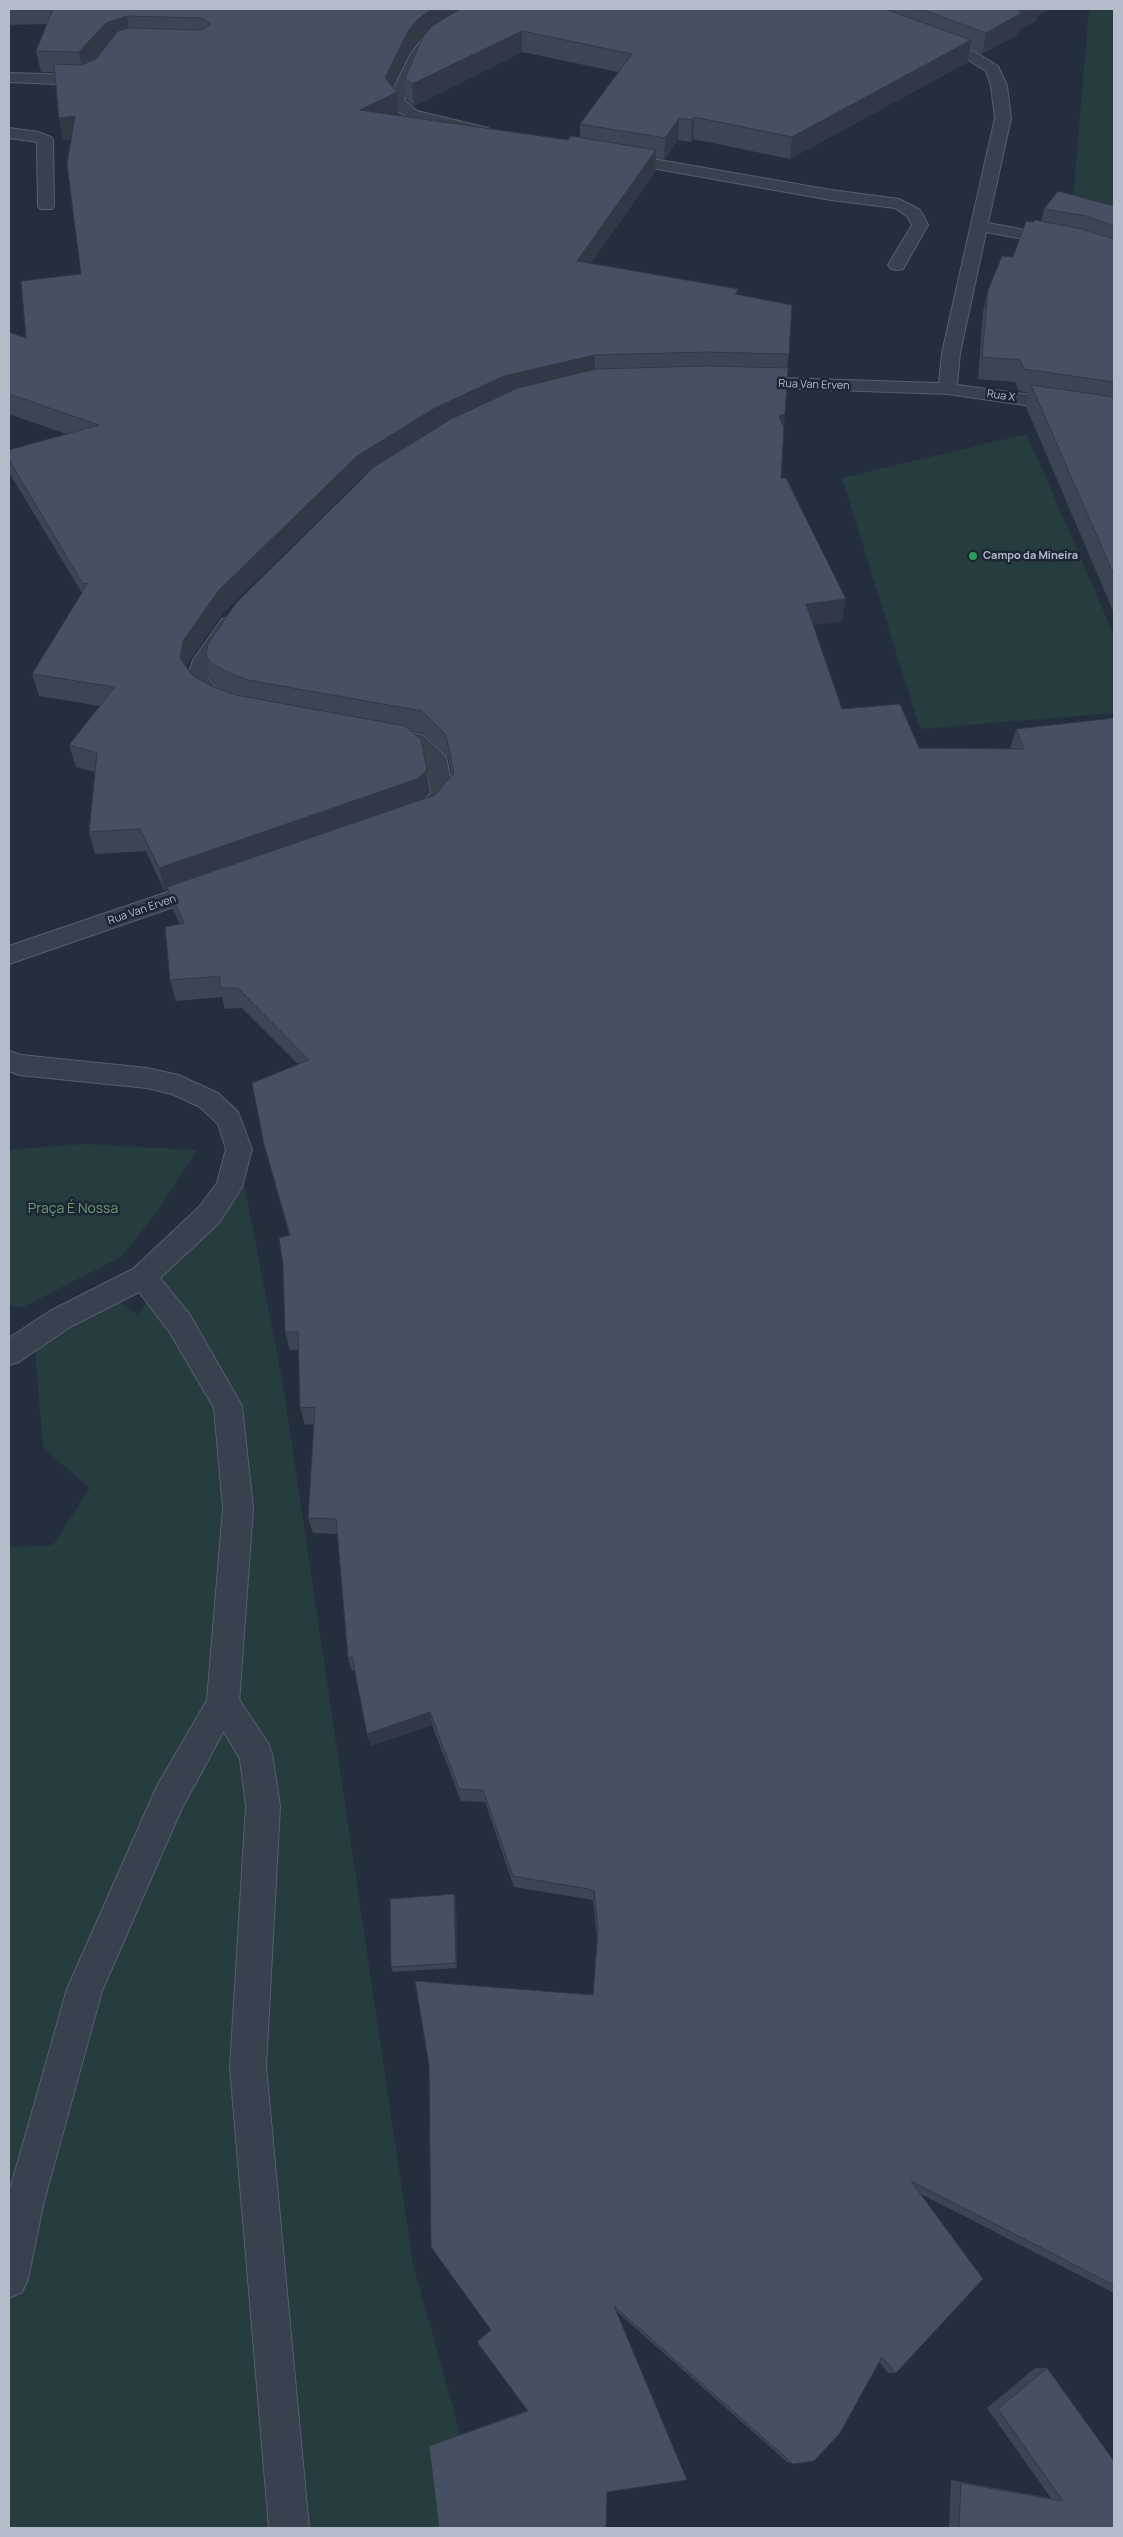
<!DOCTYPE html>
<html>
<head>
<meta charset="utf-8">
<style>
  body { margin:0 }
  #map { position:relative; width:1123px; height:2537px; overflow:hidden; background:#242f3e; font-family:Manrope,sans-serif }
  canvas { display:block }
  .frame { position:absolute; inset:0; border:10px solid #b4bcc9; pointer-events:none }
</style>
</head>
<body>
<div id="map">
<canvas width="1123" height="2537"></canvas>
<div class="frame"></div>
</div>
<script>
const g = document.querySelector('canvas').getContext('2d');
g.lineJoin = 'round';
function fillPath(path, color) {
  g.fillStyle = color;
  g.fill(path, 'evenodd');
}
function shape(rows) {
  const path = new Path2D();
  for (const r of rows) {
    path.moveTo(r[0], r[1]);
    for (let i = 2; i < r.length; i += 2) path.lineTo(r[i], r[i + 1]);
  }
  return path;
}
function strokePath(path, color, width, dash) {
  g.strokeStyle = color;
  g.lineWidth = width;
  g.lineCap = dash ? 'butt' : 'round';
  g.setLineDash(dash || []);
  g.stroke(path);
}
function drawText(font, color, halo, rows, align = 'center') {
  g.font = font + ' Manrope,sans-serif';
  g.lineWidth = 5;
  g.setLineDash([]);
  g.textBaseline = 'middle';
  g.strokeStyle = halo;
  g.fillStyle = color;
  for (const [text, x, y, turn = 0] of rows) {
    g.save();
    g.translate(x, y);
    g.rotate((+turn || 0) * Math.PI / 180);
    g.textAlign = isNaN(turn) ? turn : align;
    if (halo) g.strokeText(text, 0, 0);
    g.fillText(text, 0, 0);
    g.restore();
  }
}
fillPath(shape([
  [1073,9,1114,9,1114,209,1073,199,1089,10],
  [1027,434,1114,635,1114,713,920,729,842,478],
  [83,1144,197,1150,156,1213,121,1257,21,1308,9,1305,9,1150],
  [244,1184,283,1384,413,2264,486,2528,9,2528,9,1545,16,1547,53,1545,90,1488,43,1448,34,1338,100,1288,138,1315,205,1208]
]), '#263c3f');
const service = shape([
  [474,9,491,9,432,46,423,57,404,100,417,111,488,128,490,131,488,134,482,136,407,117,396,110,388,100,411,53,422,40,440,27,474,9],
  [92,72,97,74,100,77,97,80,82,85,9,82,9,73,81,75,92,72],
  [9,128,38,132,51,137,53,140,54,206,52,209,40,209,38,206,37,142,9,138,9,128],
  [619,153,831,190,899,199,920,210,928,225,903,269,897,270,891,269,888,265,912,225,907,216,895,208,831,200,613,161,611,158,619,153],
  [223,1687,234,1692,268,1743,272,1754,280,1806,266,2067,309,2528,269,2528,230,2067,246,1806,240,1759,207,1703,212,1692,223,1687]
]);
const minor = shape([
  [935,38,975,52,998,66,1007,86,1011,118,988,223,1080,240,1114,251,1114,261,1077,249,986,232,960,353,957,385,1114,406,1114,418,948,394,750,387,744,386,741,382,744,378,750,377,939,383,942,353,995,118,991,86,986,71,965,58,930,45,928,42,930,39,935,38],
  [229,617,236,619,239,624,211,666,209,679,214,686,235,698,238,703,235,708,227,710,198,696,187,679,193,660,222,619,229,617],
  [389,728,423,735,446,757,454,795,436,815,419,820,411,818,408,812,411,806,420,803,431,793,425,760,408,746,381,740,378,735,381,730,389,728],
  [206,879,214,881,218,887,214,893,9,964,9,946,206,879],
  [9,1051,21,1055,147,1068,178,1075,218,1093,238,1112,252,1149,242,1187,219,1223,160,1278,190,1315,242,1406,253,1508,239,1703,181,1810,102,1991,44,2201,28,2279,22,2292,9,2298,9,2193,67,1989,157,1786,207,1700,223,1508,214,1408,170,1333,139,1292,70,1327,19,1362,9,1365,9,1338,50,1311,133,1269,199,1207,217,1183,226,1149,218,1124,200,1107,172,1094,147,1088,19,1075,9,1071,9,1051]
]);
strokePath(service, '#565f6c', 2);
strokePath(minor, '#565f6c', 2);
fillPath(service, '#38414e');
fillPath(minor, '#38414e');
fillPath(shape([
  [9,9,1049,9,1037,16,1036,21,1020,29,1019,34,982,54,970,49,968,62,790,159,693,139,691,142,678,140,664,160,656,158,655,172,591,263,738,289,737,294,789,354,787,368,781,478,842,621,813,625,842,709,919,748,1010,749,1016,729,1114,718,1114,2293,921,2194,896,2373,888,2373,879,2362,793,2464,787,2462,616,2311,687,2480,429,2446,528,2410,491,2330,593,1995,597,1940,593,1900,514,1887,485,1802,461,1801,432,1725,371,1746,367,1734,355,1671,352,1671,348,1658,338,1534,313,1533,308,1518,314,1424,305,1425,300,1408,299,1350,290,1350,285,1332,289,1235,264,1144,298,1064,242,1008,225,1009,222,997,176,1001,170,980,180,924,173,909,168,889,164,890,146,851,95,854,89,832,95,772,76,767,69,745,100,706,39,696,32,674,82,593,10,474,9,470,9,450,66,434,9,414,9,332,26,338,81,274,71,139,63,140,59,118,55,72,41,72,36,51,47,24,9,25],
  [423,37,405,78,406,99,414,106,522,52,618,72,580,124,580,137,568,140,396,115,398,114,397,92,392,87,409,52,421,39],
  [367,474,206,656,211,679,215,685,229,693,211,686,192,675,187,667,187,664,223,613,360,479],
  [412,731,423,733,448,757,452,776,435,795,420,800,429,792],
  [1114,206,1114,613,1026,407,1029,393,1019,391,1015,382,978,379,983,312,988,290,1013,257,1033,222,1041,222,1044,209],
  [454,1894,456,1899,457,1968,393,1972,391,1967],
  [1035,2368,1047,2368,1114,2528,949,2528,951,2480,1051,2498,987,2408]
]), '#3b4654');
fillPath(shape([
  [432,9,470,9,439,25,421,39,409,52,388,97,397,92,398,114,362,131,360,110,385,78,408,31,419,18],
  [1023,9,1049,9,1037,16,1036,21,1020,29,1019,34,982,54,986,33],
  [127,16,130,37,83,73,79,52,106,23],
  [522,31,522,52,414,106,412,84],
  [971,40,968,62,790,159,792,137],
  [75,116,79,138,63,140,59,118],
  [694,117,693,139,691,142,692,120],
  [679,118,678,140,664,160,665,138],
  [656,150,655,172,577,283,577,261],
  [595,355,595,377,436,430,360,479,223,613,187,664,185,680,180,658,183,641,219,590,357,456,435,408,504,376],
  [785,414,782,436,779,416],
  [846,599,842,621,803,626,806,604],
  [427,770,429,792,419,801,164,890,159,868],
  [430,1712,432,1725,371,1746,367,1734],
  [454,1894,456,1899,457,1968,456,1963]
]), '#303945');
const building = shape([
  [53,9,432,9,419,18,408,31,385,78,397,92,360,110,568,140,571,136,656,150,577,261,738,289,735,294,792,305,789,354,706,352,595,355,504,376,435,408,357,456,219,590,183,641,180,658,192,675,211,686,236,695,405,726,421,739,427,770,417,779,159,868,140,829,89,832,97,753,69,745,115,687,32,674,88,583,83,584,9,460,9,450,99,425,9,394,9,332,26,338,21,281,81,274,67,164,75,116,59,118,54,64,82,65,96,59,118,31,128,28,202,30,211,24,202,18,127,16,106,23,79,52,36,51,53,9],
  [460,9,885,9,971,40,792,137,694,117,692,120,679,118,665,138,580,124,632,54,522,31,412,84,405,78,423,37,432,26,460,9],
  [921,9,1023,9,1019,11,1023,12,986,33,921,9],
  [1058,191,1114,206,1114,226,1086,216,1044,209,1058,191],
  [1035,220,1082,229,1114,239,1114,382,1024,369,1020,360,982,357,988,290,1002,256,1013,257,1026,221,1033,222,1035,220],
  [706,366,788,368,785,414,779,416,784,428,781,478,786,478,846,599,806,604,842,709,900,704,919,748,1024,749,1016,729,1114,718,1114,2285,911,2181,983,2279,896,2373,882,2357,840,2433,814,2461,793,2464,614,2306,687,2480,607,2492,606,2528,439,2528,429,2446,528,2411,477,2342,491,2330,431,2247,429,2065,415,1981,593,1995,598,1930,594,1890,513,1876,483,1790,459,1789,430,1712,367,1734,352,1657,348,1658,336,1519,308,1518,315,1407,300,1408,298,1332,285,1332,283,1265,279,1238,290,1235,264,1144,252,1083,309,1060,238,988,220,988,220,976,170,980,165,927,184,923,167,887,435,795,454,773,446,735,422,711,248,680,229,673,211,663,206,656,208,644,236,603,374,467,451,419,518,388,596,369,706,366],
  [1031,385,1114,397,1114,575,1031,385],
  [454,1894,456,1963,391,1967,390,1899,454,1894],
  [1047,2368,1114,2461,1114,2528,959,2528,961,2483,1063,2501,998,2409,1047,2368]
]);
fillPath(building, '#455162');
strokePath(building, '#303945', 1);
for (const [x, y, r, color] of [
  [973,556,5,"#2e9e5b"]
]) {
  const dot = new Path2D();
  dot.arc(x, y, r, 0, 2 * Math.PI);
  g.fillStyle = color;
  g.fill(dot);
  strokePath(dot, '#1d2633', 2);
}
drawText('11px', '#b4bcc9', '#1d2633', [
  ["Rua Van Erven",814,385,2],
  ["Rua X",1001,396,8],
  ["Rua Van Erven",142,910,-19]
]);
drawText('bold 11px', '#b4bcc9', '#1d2633', [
  ["Campo da Mineira",983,556]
], 'left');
drawText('14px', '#6b9a76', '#1d2633', [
  ["Praça É Nossa",73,1209]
]);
</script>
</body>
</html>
